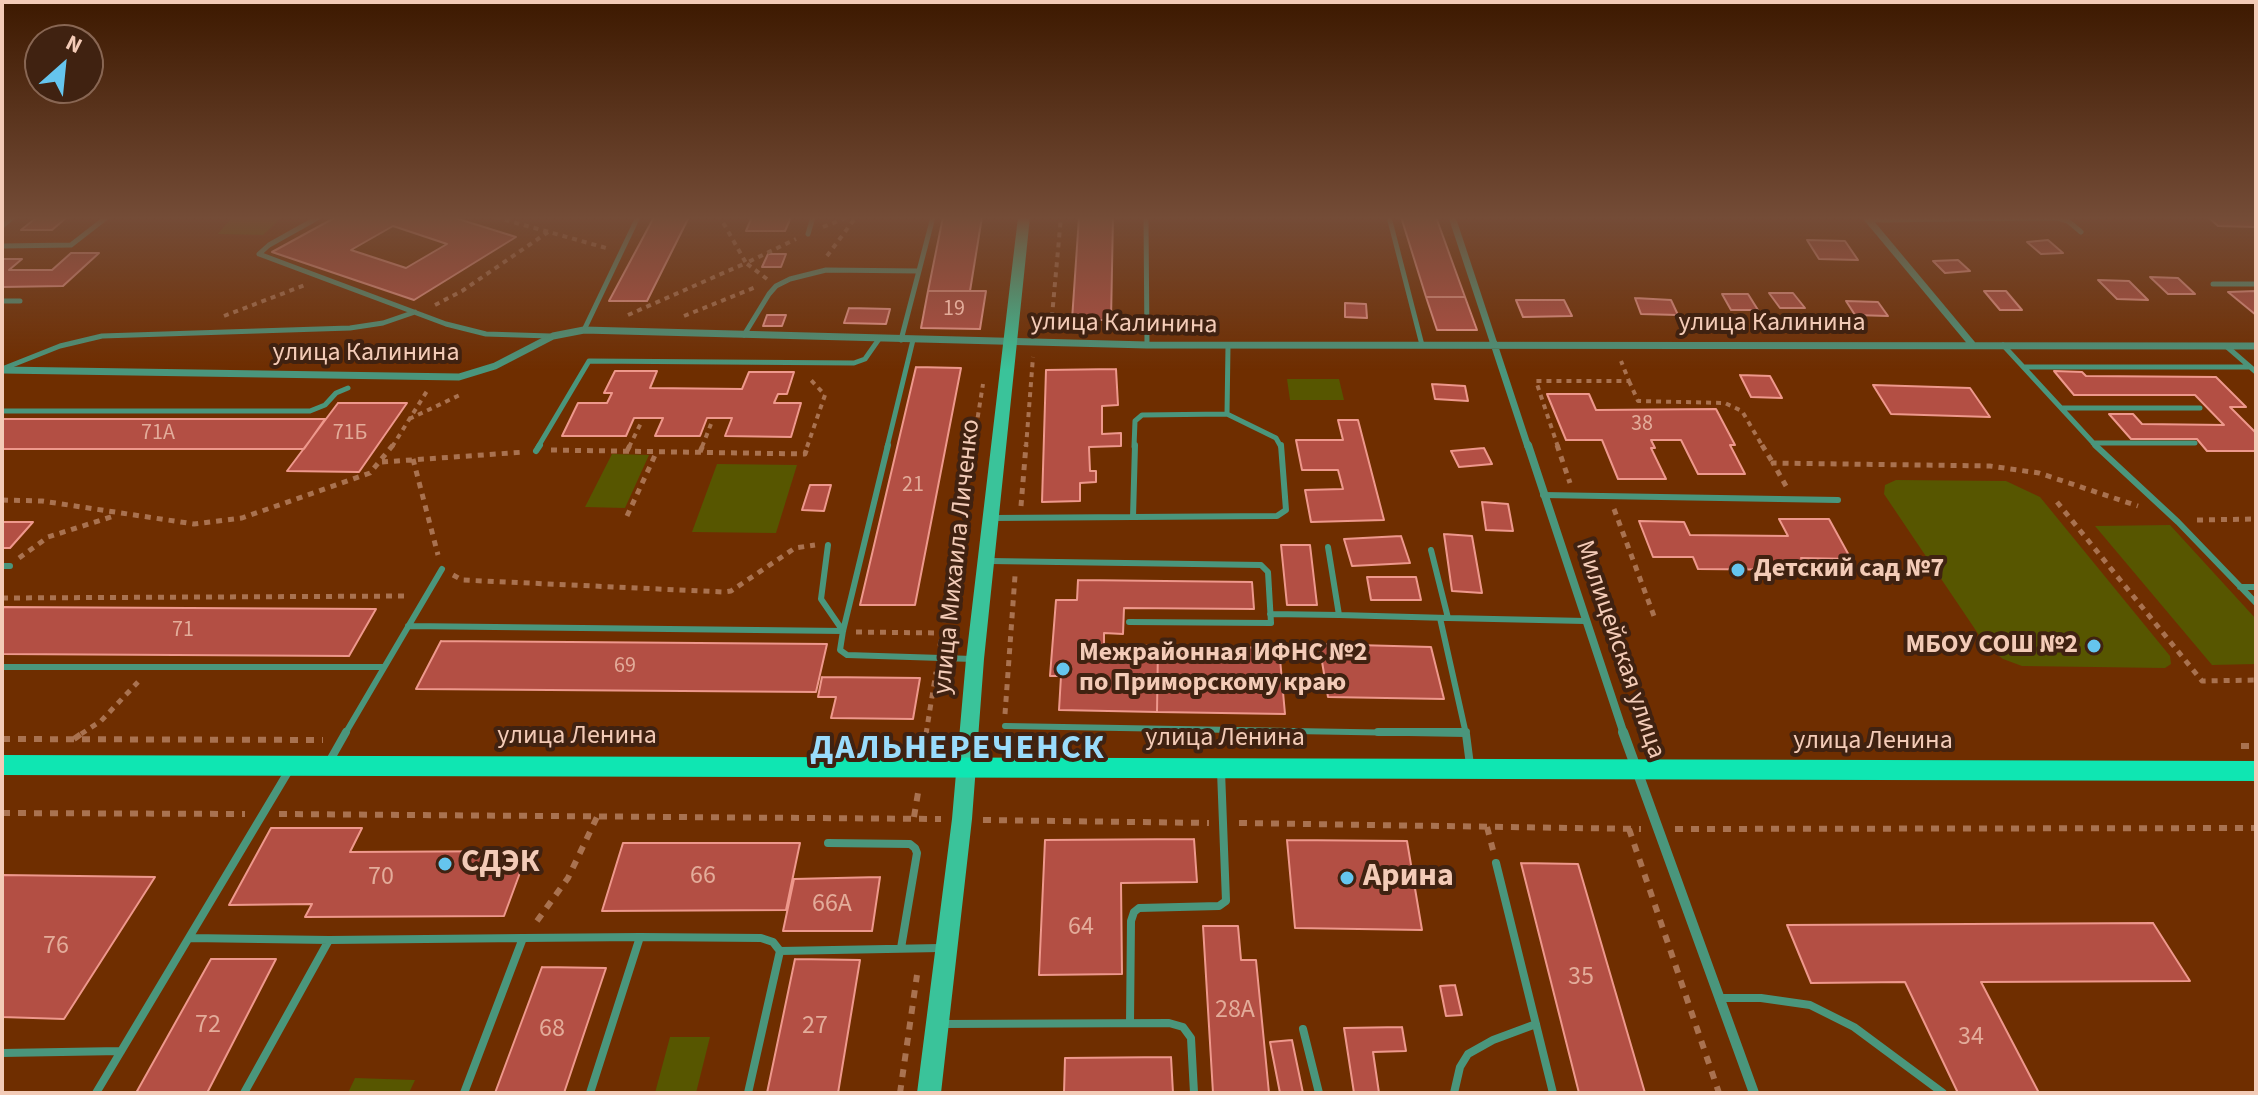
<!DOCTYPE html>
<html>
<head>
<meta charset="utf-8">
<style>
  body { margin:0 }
  #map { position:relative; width:2258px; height:1095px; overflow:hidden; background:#6f2e00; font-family:"Source Sans 3",sans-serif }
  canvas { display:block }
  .frame { position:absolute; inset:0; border:4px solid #f3cbb7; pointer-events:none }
  .north { position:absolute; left:24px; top:24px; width:80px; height:80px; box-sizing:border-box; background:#402211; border:2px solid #886653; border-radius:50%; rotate:27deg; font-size:22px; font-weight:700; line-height:32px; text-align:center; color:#f3cbb7 }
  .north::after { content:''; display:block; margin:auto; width:28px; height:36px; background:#65c5ee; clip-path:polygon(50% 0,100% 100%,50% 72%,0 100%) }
</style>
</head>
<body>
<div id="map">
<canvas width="2258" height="1095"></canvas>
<div class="frame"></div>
<div class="north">N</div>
</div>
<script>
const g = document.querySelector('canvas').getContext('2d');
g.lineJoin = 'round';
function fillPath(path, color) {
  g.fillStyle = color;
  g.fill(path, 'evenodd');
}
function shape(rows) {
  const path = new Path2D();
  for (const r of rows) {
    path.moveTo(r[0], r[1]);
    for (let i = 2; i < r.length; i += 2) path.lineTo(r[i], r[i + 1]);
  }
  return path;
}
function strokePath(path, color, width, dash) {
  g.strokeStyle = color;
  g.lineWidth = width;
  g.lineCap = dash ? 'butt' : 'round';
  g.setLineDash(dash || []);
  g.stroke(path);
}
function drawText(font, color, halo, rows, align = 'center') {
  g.font = font + ' "Source Sans 3",sans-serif';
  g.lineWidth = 8;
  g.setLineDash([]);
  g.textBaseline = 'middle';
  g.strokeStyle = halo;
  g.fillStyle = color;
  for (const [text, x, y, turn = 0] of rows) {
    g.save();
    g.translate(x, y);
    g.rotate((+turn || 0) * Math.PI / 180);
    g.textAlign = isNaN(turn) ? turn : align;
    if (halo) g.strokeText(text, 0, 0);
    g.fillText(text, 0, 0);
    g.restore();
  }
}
fillPath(shape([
  [232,217,282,217,263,235,218,234],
  [1287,379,1339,379,1344,400,1290,400],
  [612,454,649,455,625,508,585,507],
  [717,464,797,465,776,533,692,532],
  [1896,480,2006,481,2040,497,2170,656,2171,664,2165,668,2022,666,2003,659,1987,647,1884,494,1885,485],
  [2170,525,2256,619,2256,664,2212,665,2095,526],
  [670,1037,710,1037,696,1093,655,1093],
  [355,1078,415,1080,409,1093,348,1093]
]), '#575600');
const building = shape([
  [37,217,67,217,52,230,21,230,37,217],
  [336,217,452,217,516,237,414,300,272,252,336,217],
  [393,226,447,244,406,268,351,250,393,226],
  [654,217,689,217,647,301,609,301,654,217],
  [752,217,791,217,785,231,746,231,752,217],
  [943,217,982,217,970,291,928,291,943,217],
  [1079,217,1113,217,1111,320,1072,320,1079,217],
  [1401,217,1436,217,1465,297,1426,297,1401,217],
  [2208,217,2256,217,2256,227,2218,226,2208,217],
  [1807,240,1845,241,1858,260,1819,259,1807,240],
  [2048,240,2063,253,2041,254,2027,242,2048,240],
  [71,253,99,253,63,286,2,287,2,259,22,259,9,270,52,270,71,253],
  [768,254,786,254,781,267,762,267,768,254],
  [1958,260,1970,271,1945,273,1933,261,1958,260],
  [2150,277,2178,278,2195,294,2168,294,2150,277],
  [2098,280,2129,281,2148,300,2117,299,2098,280],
  [928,291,986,291,980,329,921,328,928,291],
  [1984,291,2006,291,2022,310,2000,310,1984,291],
  [2256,291,2256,315,2228,292,2256,291],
  [1769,293,1793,293,1805,308,1780,308,1769,293],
  [1722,294,1748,294,1758,310,1731,310,1722,294],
  [1426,297,1465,297,1477,330,1437,330,1426,297],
  [1635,298,1671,300,1678,315,1641,314,1635,298],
  [1516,300,1564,300,1572,316,1523,317,1516,300],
  [1846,301,1878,302,1888,316,1855,315,1846,301],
  [1345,303,1366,304,1367,318,1345,317,1345,303],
  [849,308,890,309,886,324,844,323,849,308],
  [767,315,786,315,782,326,763,326,767,315],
  [916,367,961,368,915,605,860,605,916,367],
  [1116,369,1118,405,1102,406,1102,434,1121,433,1121,446,1089,447,1090,471,1096,471,1096,482,1080,483,1080,501,1042,502,1046,370,1116,369],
  [615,371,657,371,650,388,742,389,749,372,794,372,787,394,778,394,774,403,801,403,791,437,725,436,732,418,707,418,700,436,655,436,663,418,634,418,626,436,562,436,578,403,607,403,612,393,604,393,615,371],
  [2054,371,2082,372,2086,376,2216,377,2246,407,2230,407,2256,433,2256,451,2207,451,2197,439,2131,439,2109,414,2133,414,2142,424,2224,425,2195,395,2074,395,2054,371],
  [1740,375,1770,376,1782,398,1751,397,1740,375],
  [1432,384,1465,386,1468,401,1435,399,1432,384],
  [1873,385,1970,388,1990,417,1891,414,1873,385],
  [1547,394,1589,394,1596,410,1716,409,1735,445,1730,445,1745,474,1698,474,1681,440,1651,440,1655,448,1651,448,1666,479,1618,479,1602,440,1566,440,1547,394],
  [338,403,407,403,359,472,287,471,338,403],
  [2,419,325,419,304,449,2,449,2,419],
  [1338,420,1358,420,1384,520,1311,522,1305,490,1343,489,1338,470,1302,470,1296,440,1343,440,1338,420],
  [1484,448,1492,464,1459,467,1451,451,1484,448],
  [810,485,831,485,824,511,802,510,810,485],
  [1482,502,1508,504,1513,531,1486,530,1482,502],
  [1779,519,1829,519,1851,559,1801,558,1807,570,1698,569,1693,557,1653,557,1639,521,1684,522,1690,535,1788,536,1779,519],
  [2,522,33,522,10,548,2,548,2,522],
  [1444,534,1472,536,1482,593,1452,591,1444,534],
  [1401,536,1410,563,1352,566,1344,539,1401,536],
  [1281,545,1310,545,1317,605,1287,605,1281,545],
  [1367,577,1416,577,1421,600,1371,600,1367,577],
  [1078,580,1252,582,1254,609,1124,608,1123,634,1104,633,1104,645,1158,646,1157,712,1059,710,1061,676,1050,676,1056,600,1077,600,1078,580],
  [2,607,376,609,349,656,2,654,2,607],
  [441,641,827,644,816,692,416,689,441,641],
  [1319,644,1431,647,1444,699,1328,697,1319,644],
  [1158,646,1279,648,1285,714,1157,712,1158,646],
  [822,677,920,678,913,719,831,718,836,697,818,697,822,677],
  [271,828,362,828,350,852,528,851,504,916,305,917,312,904,229,905,271,828],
  [1194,839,1197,882,1121,883,1122,974,1039,975,1045,840,1194,839],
  [1287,840,1407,841,1422,930,1295,928,1287,840],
  [623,843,800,843,786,910,602,911,623,843],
  [1521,863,1578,864,1645,1093,1579,1093,1521,863],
  [2,875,155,877,64,1019,2,1017,2,875],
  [880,877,872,931,783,931,794,879,880,877],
  [2153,923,2190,981,1981,982,2039,1093,1958,1093,1905,982,1811,983,1787,925,2153,923],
  [1203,926,1238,926,1241,960,1256,960,1269,1093,1213,1093,1203,926],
  [211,959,276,959,207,1093,136,1093,211,959],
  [795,959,860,960,838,1093,767,1093,795,959],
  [542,967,606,968,564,1093,495,1093,542,967],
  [1455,985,1462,1015,1446,1016,1440,986,1455,985],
  [1402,1027,1406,1051,1373,1052,1379,1093,1354,1093,1344,1028,1402,1027],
  [1292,1040,1303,1093,1280,1093,1270,1042,1292,1040],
  [1171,1057,1173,1093,1064,1093,1065,1058,1171,1057]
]);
fillPath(building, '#b34f44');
strokePath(building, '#ee988c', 2);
strokePath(shape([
  [495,217,610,249],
  [823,227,848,217],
  [827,256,856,217],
  [767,279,746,263,796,239],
  [435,305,462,291,548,232],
  [628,315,746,263,720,217],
  [224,316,305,285],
  [684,316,756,287],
  [1051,327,1061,217],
  [1629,381,1638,401,1725,403,1742,411,1763,447],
  [409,419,462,394],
  [392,447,427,391],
  [629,447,642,421],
  [702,447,711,424],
  [807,447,825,395,808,377],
  [973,447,983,384],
  [1026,447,1033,357],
  [1558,447,1536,381,1629,381,1621,361]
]), '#a97250', 4, [5, 5]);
strokePath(shape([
  [1557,445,1570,483],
  [1762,445,1773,463],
  [551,450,805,454,808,445],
  [627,451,630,445],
  [700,452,703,445],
  [413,459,438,555],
  [382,462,525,452],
  [1786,486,1773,463,1990,466,2039,473,2138,506],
  [2,500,42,501,194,524,242,518,370,473,393,445],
  [2057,502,2202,681,2256,680],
  [1021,506,1026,445],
  [1614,509,1654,616],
  [627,516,657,451],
  [2197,520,2256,519],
  [19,558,48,537,114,516],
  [453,575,462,580,724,592,731,591,795,548,815,545],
  [2,598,409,596],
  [856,632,942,633],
  [940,646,973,445],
  [1005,714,1015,576],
  [81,734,101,721,138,682],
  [926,734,936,672]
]), '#a97250', 5, [6, 6]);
strokePath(shape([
  [2,739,323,740],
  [74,739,84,732],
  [2241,746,2256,746],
  [924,749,927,732],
  [2,813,245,814],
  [279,814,941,819],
  [914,817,919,787],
  [983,820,1209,823],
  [1239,823,1641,829],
  [1487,827,1493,850],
  [1629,829,1719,1093],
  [1675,829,2256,828],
  [537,921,568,878,597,817],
  [900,1093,917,975]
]), '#a97250', 6, [8, 8]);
strokePath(shape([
  [319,217,269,245,259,254,446,324,486,334,550,336],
  [1146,217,1147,345],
  [1389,217,1422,345],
  [1869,220,2057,218,2068,221,2081,232],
  [2,226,13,217],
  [808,234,813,217],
  [2,246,71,245,107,217],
  [2213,284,2256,284],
  [2,301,20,301],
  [584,330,638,217],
  [744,335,769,294,776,286,790,279,826,270,919,271],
  [901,340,933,217],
  [2003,345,2097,447],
  [1228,346,1227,414,1276,438,1281,447],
  [2226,346,2256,372],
  [2024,367,2250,367],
  [2,369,60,346,102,336,350,328,383,323,415,312],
  [2062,408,2200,408],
  [2,411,310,411,325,405,336,393,348,388],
  [2093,443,2195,443],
  [538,447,589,361,854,363,865,359,879,339],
  [887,447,913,340],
  [1134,447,1135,421,1142,415,1227,414]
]), '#4a967c', 5);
strokePath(shape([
  [2095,445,2178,522,2256,603],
  [536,451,540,445],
  [1543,495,1838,500],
  [1133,517,1277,516,1286,510,1281,445],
  [993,518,1133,517,1135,445],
  [828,545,821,599,843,631],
  [990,561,1261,565,1268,572,1271,623,1129,622],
  [2,566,10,566],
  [2240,587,2256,587],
  [1270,614,1339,615,1328,547],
  [1339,615,1448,618,1431,550],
  [1448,618,1585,621],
  [408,626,843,631,840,650,847,655,973,659],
  [843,631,888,445],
  [2,667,383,667],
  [1005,726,1466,734,1440,618],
  [345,734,442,569]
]), '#4a967c', 6);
strokePath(shape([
  [1378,732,1466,732],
  [1466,734,1470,765],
  [329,762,346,732],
  [828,843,910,844,915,848,917,853,901,948],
  [1496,863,1553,1093],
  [640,937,761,938,773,942,780,951,748,1093],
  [190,938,329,940],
  [523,938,640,937,590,1093],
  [780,951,940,948],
  [1719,998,1761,998,1810,1005,1854,1027,1943,1093],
  [1130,1022,1131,921,1134,912,1139,908,1219,906,1226,901,1221,771],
  [942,1024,1169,1023,1183,1027,1191,1038,1194,1093],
  [1303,1029,1319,1093],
  [2,1053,121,1051],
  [96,1093,288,772],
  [244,1093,329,940,523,938,464,1093],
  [1454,1093,1460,1067,1468,1054,1493,1040,1536,1024]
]), '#4a967c', 8);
strokePath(shape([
  [1452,217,1528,447],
  [1866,217,1972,344],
  [2,370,459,377,495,366,553,336,584,330,1147,345,2256,346]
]), '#4a967c', 7);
strokePath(shape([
  [1528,445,1624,734]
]), '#4a967c', 8);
strokePath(shape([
  [1623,732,1754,1093]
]), '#4a967c', 10);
fillPath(shape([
  [1018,217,1030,217,984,659,972,819,941,1093,917,1093,952,819,966,659,1018,217]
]), '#3ac39a');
fillPath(shape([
  [2,755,2256,761,2256,781,2,775,2,755]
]), '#0fe6b2');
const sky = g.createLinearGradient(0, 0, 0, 370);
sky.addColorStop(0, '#3d1900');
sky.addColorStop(0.59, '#744c37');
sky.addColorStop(1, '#744c3700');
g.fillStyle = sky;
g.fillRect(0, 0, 2258, 370);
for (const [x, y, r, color] of [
  [1738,570,8,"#65c5ee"],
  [2094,646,8,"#65c5ee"],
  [1063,669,8,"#65c5ee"],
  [445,864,8,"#65c5ee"],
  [1347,878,8,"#65c5ee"]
]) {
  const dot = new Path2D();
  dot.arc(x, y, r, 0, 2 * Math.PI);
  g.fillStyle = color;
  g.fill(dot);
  strokePath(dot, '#402211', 3);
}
drawText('22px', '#e3ac9a', null, [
  ["19",954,310],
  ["38",1642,425],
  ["71А",158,434],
  ["71Б",350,434],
  ["21",913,486],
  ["71",183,631],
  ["69",625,667]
]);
drawText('26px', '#f3cbb7', '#402211', [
  ["улица Калинина",1772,324],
  ["улица Калинина",1124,325,1],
  ["улица Калинина",366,354],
  ["улица Михаила Личенко",958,557,-84],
  ["Милицейская улица",1619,650,71],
  ["улица Ленина",577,737],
  ["улица Ленина",1225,739],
  ["улица Ленина",1873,742]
]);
drawText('bold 26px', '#f3cbb7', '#402211', [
  ["Детский сад №7",1754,570],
  ["МБОУ СОШ №2",2078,646,"right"],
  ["Межрайонная ИФНС №2",1079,654],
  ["по Приморскому краю",1079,684]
], 'left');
drawText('26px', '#e3ac9a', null, [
  ["66",703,877],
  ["70",381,878],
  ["66А",832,905],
  ["64",1081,928],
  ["76",56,947],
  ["35",1581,978],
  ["28А",1235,1011],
  ["72",208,1026],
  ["27",815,1027],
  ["68",552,1030],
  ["34",1971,1038]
]);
drawText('bold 32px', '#f3cbb7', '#402211', [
  ["СДЭК",461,864],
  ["Арина",1363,878]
], 'left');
g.letterSpacing = '2px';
drawText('bold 34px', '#99dcfc', '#402211', [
  ["ДАЛЬНЕРЕЧЕНСК",958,751]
]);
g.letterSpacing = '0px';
</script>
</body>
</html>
